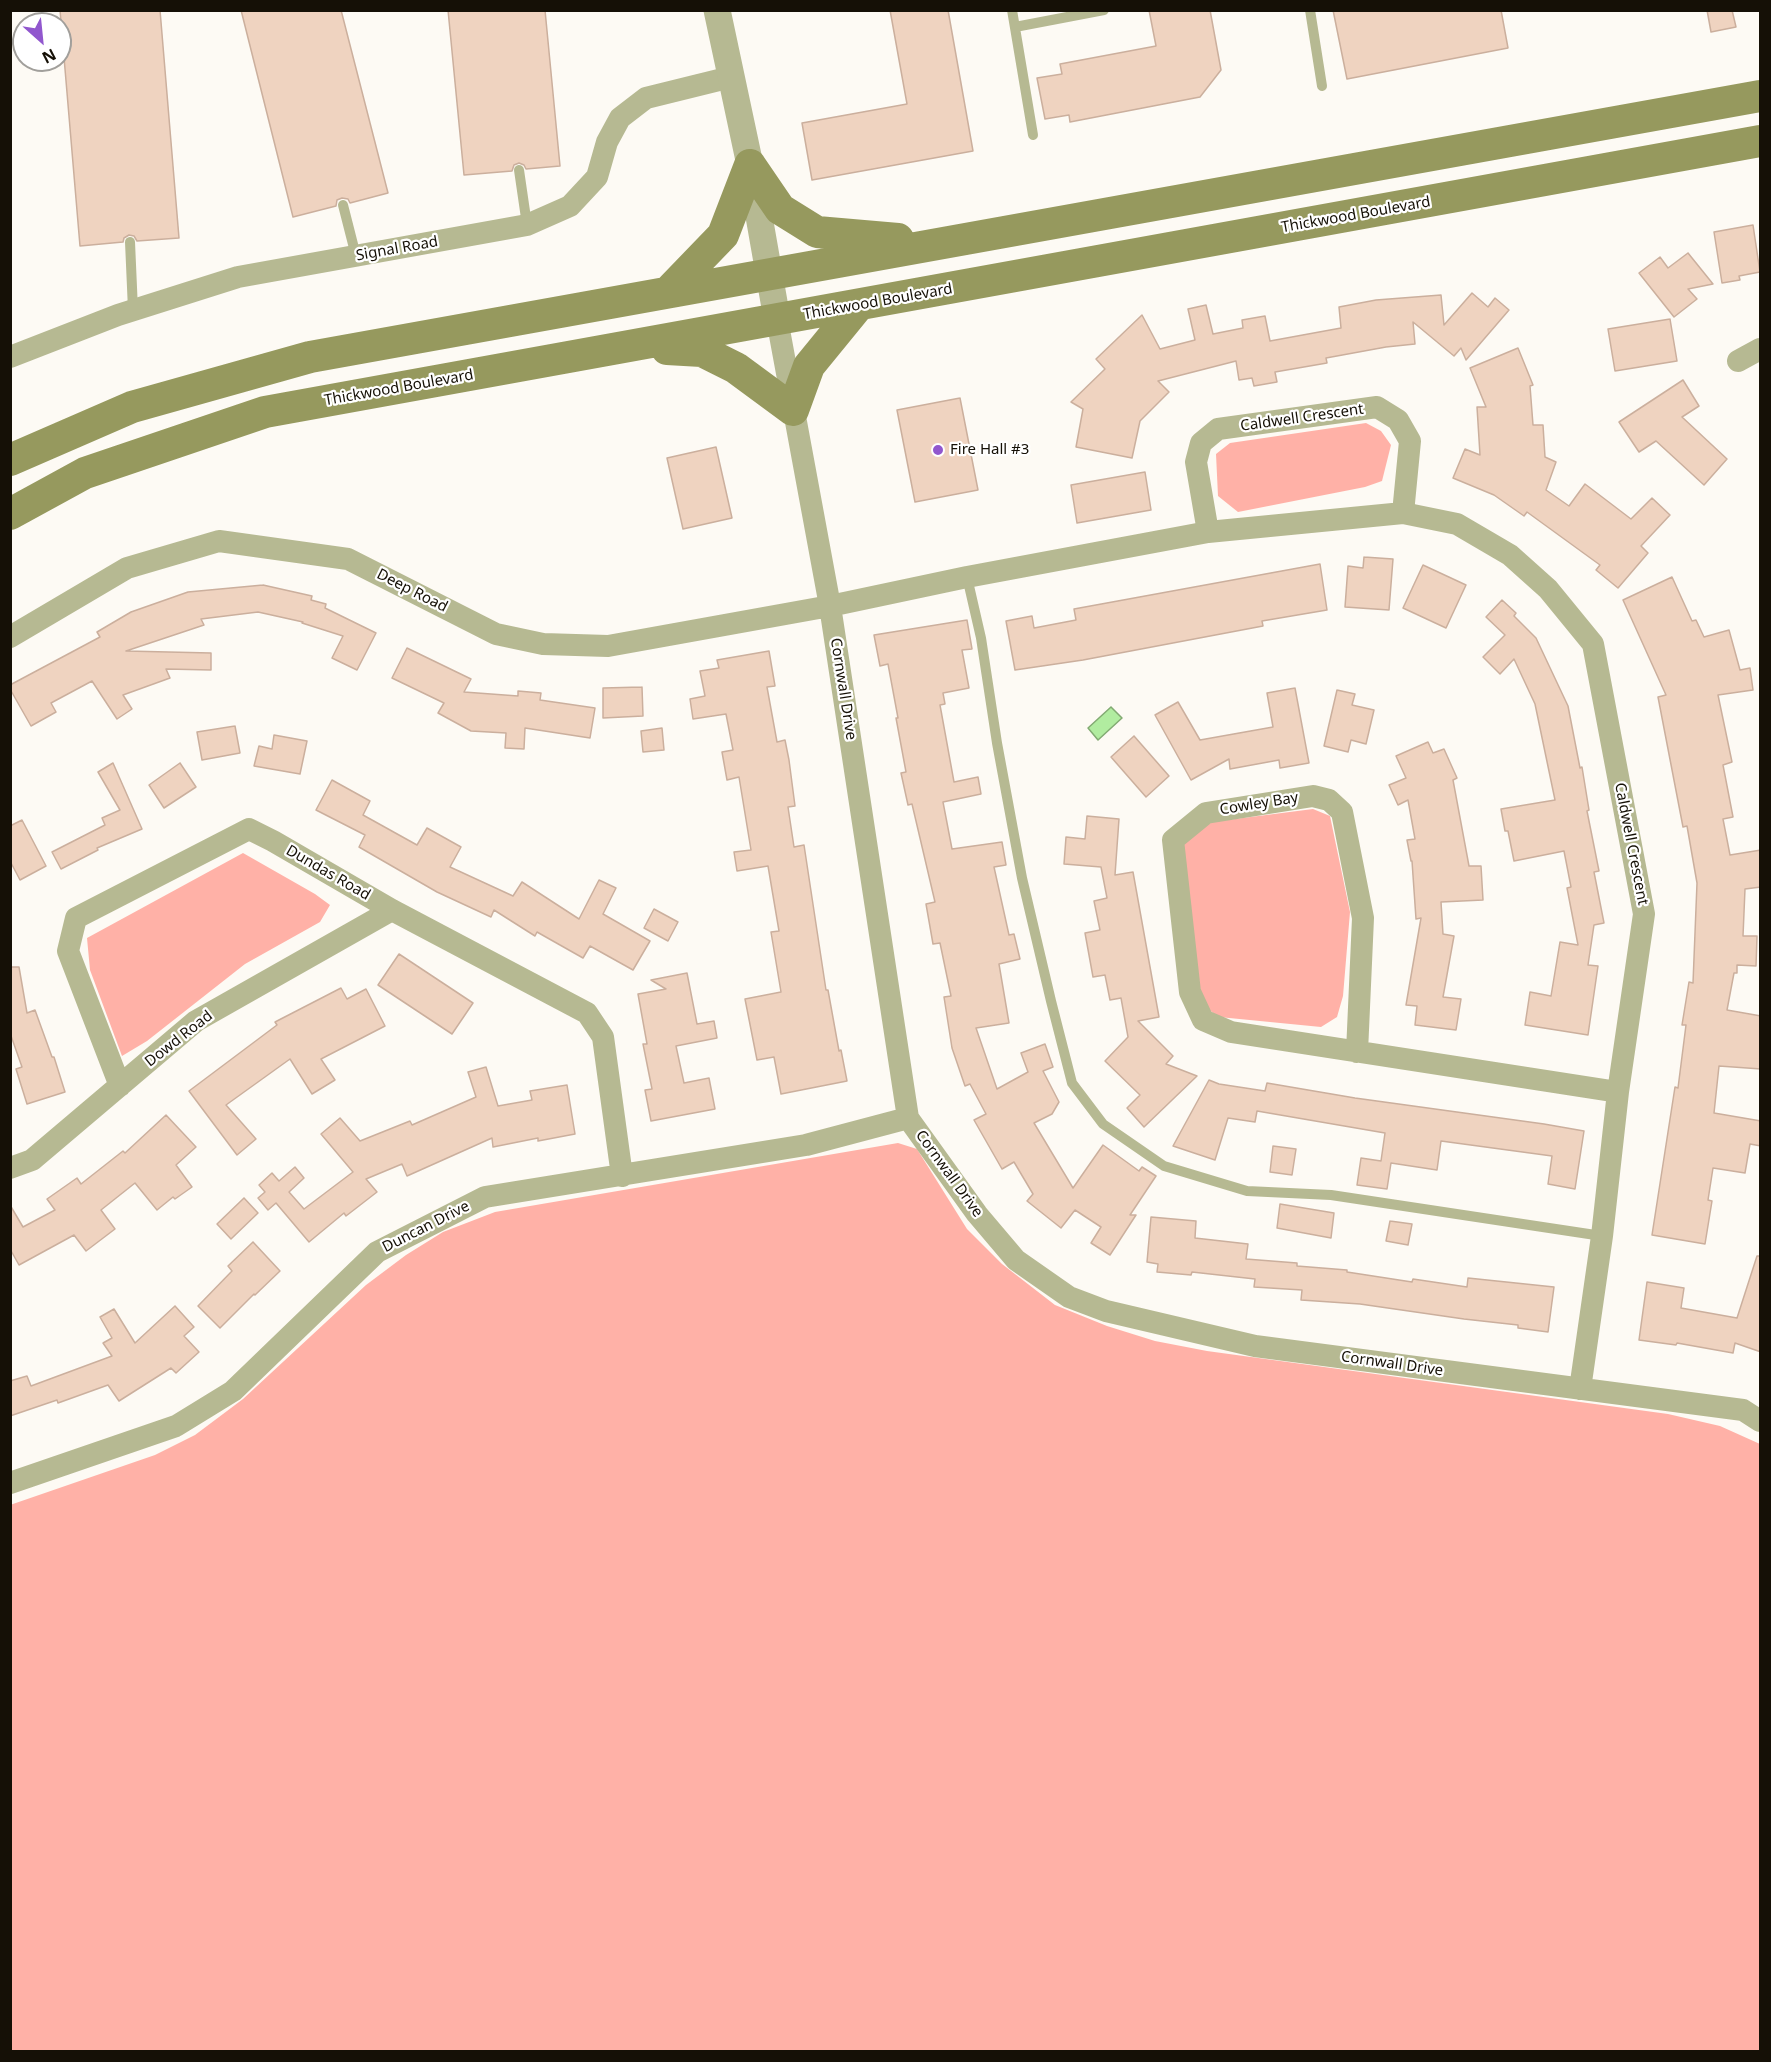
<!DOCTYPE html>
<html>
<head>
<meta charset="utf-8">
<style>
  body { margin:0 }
  #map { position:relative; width:1771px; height:2062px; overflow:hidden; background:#fdfaf4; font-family:"Noto Sans",sans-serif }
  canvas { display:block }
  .frame { position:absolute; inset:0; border:12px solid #151006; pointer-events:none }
  .north { position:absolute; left:12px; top:12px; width:60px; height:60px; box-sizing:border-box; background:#fff; border:2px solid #a19f9b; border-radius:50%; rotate:153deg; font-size:16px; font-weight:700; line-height:24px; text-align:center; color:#151006 }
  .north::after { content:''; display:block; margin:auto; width:21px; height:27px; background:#9157ce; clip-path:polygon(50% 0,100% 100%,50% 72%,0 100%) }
</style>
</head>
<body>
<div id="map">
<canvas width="1771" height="2062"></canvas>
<div class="frame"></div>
<div class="north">N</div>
</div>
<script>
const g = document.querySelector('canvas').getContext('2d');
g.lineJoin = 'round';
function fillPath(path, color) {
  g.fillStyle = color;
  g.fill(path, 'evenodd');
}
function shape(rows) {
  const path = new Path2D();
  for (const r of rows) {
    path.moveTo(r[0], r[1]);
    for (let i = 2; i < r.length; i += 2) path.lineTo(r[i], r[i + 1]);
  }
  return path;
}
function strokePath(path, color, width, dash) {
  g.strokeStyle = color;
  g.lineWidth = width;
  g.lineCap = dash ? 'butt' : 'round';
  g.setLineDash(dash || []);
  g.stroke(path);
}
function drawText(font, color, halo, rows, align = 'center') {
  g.font = font + ' "Noto Sans",sans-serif';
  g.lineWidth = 4.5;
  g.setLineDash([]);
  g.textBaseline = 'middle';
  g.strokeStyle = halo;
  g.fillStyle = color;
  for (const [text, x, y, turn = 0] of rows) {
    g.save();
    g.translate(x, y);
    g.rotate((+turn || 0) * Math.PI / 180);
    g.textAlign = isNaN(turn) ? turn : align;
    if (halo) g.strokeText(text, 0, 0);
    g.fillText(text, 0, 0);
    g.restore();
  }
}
fillPath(shape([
  [1366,423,1381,431,1391,445,1382,481,1365,487,1238,512,1218,496,1216,454,1230,443],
  [1313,809,1330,816,1350,912,1343,996,1337,1017,1321,1027,1219,1017,1202,1005,1183,845,1204,823],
  [243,853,315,894,330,905,320,922,245,964,147,1041,122,1056,90,970,87,938],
  [898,1143,917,1149,967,1229,1002,1264,1055,1305,1107,1326,1155,1341,1207,1351,1668,1414,1720,1426,1760,1444,1760,2051,11,2051,10,1505,155,1455,195,1435,243,1399,366,1285,406,1255,443,1232,495,1212]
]), '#ffb1a7');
const water = shape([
  [1111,707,1122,718,1098,740,1088,728,1111,707]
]);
fillPath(water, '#b1eca0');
strokePath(water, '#82aa72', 1.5);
const building = shape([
  [60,10,160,10,179,238,137,241,134,236,129,235,124,238,123,242,80,246,60,10],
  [241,10,341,10,388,193,350,203,348,199,342,198,337,200,336,206,293,217,241,10],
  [448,10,545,10,560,166,526,169,524,165,519,163,514,165,512,171,464,175,448,10],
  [890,10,948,10,973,151,812,180,802,123,907,104,890,10],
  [1149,10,1210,10,1221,70,1200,97,1070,122,1069,115,1045,119,1037,78,1062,74,1060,64,1156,46,1149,10],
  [1333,10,1501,10,1508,48,1347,79,1333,10],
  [1707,10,1732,10,1736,27,1711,32,1707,10],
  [1753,225,1760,272,1739,276,1740,280,1722,283,1714,232,1753,225],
  [1688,253,1713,284,1688,289,1697,299,1674,317,1639,273,1660,257,1668,268,1688,253],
  [1472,293,1488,307,1495,298,1509,310,1466,360,1461,348,1454,356,1413,322,1415,344,1386,347,1326,358,1327,363,1275,372,1277,382,1254,386,1252,378,1239,380,1236,361,1158,381,1169,392,1140,421,1132,458,1076,447,1083,409,1071,402,1105,369,1096,359,1142,315,1160,349,1195,340,1188,309,1206,305,1213,334,1243,328,1242,320,1265,316,1270,341,1341,328,1339,307,1376,300,1441,295,1444,325,1472,293],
  [1670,319,1677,361,1615,371,1608,329,1670,319],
  [1518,348,1533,385,1530,386,1533,425,1543,425,1545,457,1556,462,1546,490,1569,506,1585,484,1631,519,1652,498,1670,515,1641,546,1648,553,1618,588,1596,570,1600,565,1527,512,1524,516,1494,495,1453,478,1465,449,1480,455,1477,407,1486,407,1470,368,1518,348],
  [1683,380,1699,406,1682,417,1727,459,1704,485,1656,441,1639,452,1619,422,1683,380],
  [960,398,978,490,915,502,897,410,960,398],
  [716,447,732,518,683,529,667,458,716,447],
  [1145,472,1151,510,1077,523,1071,485,1145,472],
  [1364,557,1393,559,1389,610,1345,607,1348,566,1363,568,1364,557],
  [1320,564,1327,610,1262,621,1263,626,1083,660,1015,670,1006,621,1032,616,1034,628,1076,620,1074,609,1320,564],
  [1423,565,1466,585,1446,628,1403,608,1423,565],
  [1672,577,1692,621,1696,620,1704,637,1729,630,1740,670,1750,668,1753,690,1718,695,1732,762,1723,765,1733,817,1723,819,1730,855,1761,850,1761,887,1745,889,1743,936,1757,936,1756,966,1737,965,1737,973,1734,973,1727,1010,1761,1016,1761,1069,1719,1066,1714,1113,1761,1121,1761,1146,1750,1144,1745,1173,1713,1168,1708,1200,1712,1201,1705,1244,1652,1235,1675,1087,1678,1088,1686,1025,1682,1025,1689,982,1693,983,1697,883,1687,826,1683,827,1658,697,1666,695,1623,600,1672,577],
  [263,585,312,596,311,600,326,604,325,608,376,633,357,670,332,658,343,636,302,623,303,622,258,612,201,619,204,625,126,651,211,653,211,670,166,669,170,678,123,695,132,709,117,719,92,681,51,703,56,712,31,726,10,689,10,685,100,637,97,632,131,612,188,592,263,585],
  [1502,600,1516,613,1514,616,1536,638,1568,706,1580,768,1582,767,1589,810,1587,811,1599,871,1594,872,1604,923,1594,925,1588,965,1598,966,1588,1035,1525,1025,1530,992,1551,996,1560,942,1578,945,1567,888,1571,887,1564,851,1514,861,1508,831,1505,831,1501,809,1555,800,1535,704,1514,659,1500,674,1483,657,1505,635,1486,617,1502,600],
  [967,620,972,649,962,650,969,688,943,693,945,704,940,705,954,782,978,777,981,794,943,802,952,849,1002,842,1006,865,994,867,1009,935,1014,934,1020,959,999,964,1009,1023,976,1028,997,1089,1028,1072,1021,1053,1045,1044,1053,1067,1043,1071,1059,1102,1052,1114,1034,1123,1073,1188,1103,1145,1139,1171,1142,1167,1156,1176,1130,1215,1136,1215,1110,1255,1091,1243,1101,1227,1075,1210,1061,1228,1027,1201,1033,1194,1014,1162,1002,1169,974,1120,986,1114,970,1084,965,1086,952,1048,944,997,951,996,940,943,933,944,926,904,935,902,912,804,908,805,901,773,906,772,896,718,898,718,888,664,880,666,874,635,967,620],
  [407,648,471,679,464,692,518,696,518,691,541,693,540,700,595,708,590,738,525,728,524,749,505,748,506,733,471,731,438,713,444,703,392,678,407,648],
  [769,651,775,686,767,687,777,742,785,740,789,760,795,806,788,807,794,847,804,845,826,990,828,990,839,1051,841,1050,847,1081,781,1094,774,1057,757,1060,745,999,781,992,771,932,779,931,768,866,737,871,734,852,751,850,739,777,727,780,722,752,733,750,726,714,693,719,690,699,705,696,700,671,719,668,717,660,769,651],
  [642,687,643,716,603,718,603,688,642,687],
  [1295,688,1309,763,1280,768,1279,760,1230,769,1229,759,1191,780,1155,715,1178,702,1200,740,1273,727,1267,693,1295,688],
  [1337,690,1355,694,1352,705,1374,710,1366,744,1351,740,1348,752,1324,746,1337,690],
  [235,726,240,753,202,760,197,732,235,726],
  [662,728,664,750,643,752,641,731,662,728],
  [274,735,307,741,300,774,254,766,259,746,272,749,274,735],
  [1134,736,1169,776,1146,797,1111,757,1134,736],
  [1428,742,1433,753,1444,749,1457,778,1453,780,1469,866,1481,866,1483,900,1441,902,1443,934,1454,936,1443,997,1461,999,1456,1030,1415,1025,1417,1006,1406,1005,1421,918,1416,919,1412,861,1411,861,1407,840,1415,839,1408,800,1398,805,1389,785,1406,778,1396,756,1428,742],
  [113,763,142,829,97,848,98,850,61,869,52,852,105,825,102,818,120,810,98,772,113,763],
  [180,763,196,787,164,808,149,785,180,763],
  [332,780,370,801,363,815,417,845,427,828,461,847,450,867,513,896,522,882,579,919,599,880,616,888,603,914,650,941,633,970,590,946,583,958,537,932,535,936,494,910,491,917,437,892,359,847,365,835,316,810,332,780],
  [1087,816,1119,819,1115,875,1133,872,1159,1017,1138,1021,1173,1056,1166,1064,1197,1076,1144,1127,1127,1108,1140,1095,1105,1061,1128,1037,1121,998,1110,1000,1105,975,1093,977,1085,933,1100,930,1094,901,1107,898,1101,867,1064,864,1066,837,1085,839,1087,816],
  [22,820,46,866,20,880,10,861,10,826,22,820],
  [654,909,678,922,668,941,644,928,654,909],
  [399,954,473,1003,452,1034,378,985,399,954],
  [10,967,19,967,27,1013,35,1010,52,1057,54,1057,65,1092,27,1104,16,1069,22,1067,10,1033,10,967],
  [687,973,697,1024,714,1021,717,1038,676,1046,684,1083,709,1078,715,1109,651,1121,645,1090,652,1089,643,1044,647,1044,638,994,666,989,651,980,687,973],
  [341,988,347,999,366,989,385,1026,321,1059,335,1080,312,1094,290,1059,226,1105,256,1139,237,1155,189,1091,277,1025,275,1022,341,988],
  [486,1067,498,1106,532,1100,530,1091,567,1085,575,1134,538,1141,538,1138,493,1147,492,1138,407,1176,402,1164,366,1179,377,1192,346,1216,344,1213,309,1242,276,1203,268,1210,258,1198,265,1192,259,1185,272,1173,279,1181,295,1167,304,1178,289,1192,304,1209,353,1172,321,1134,340,1118,360,1141,410,1121,412,1125,476,1097,468,1072,486,1067],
  [1209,1080,1219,1084,1265,1091,1267,1083,1355,1098,1544,1124,1584,1131,1575,1189,1548,1184,1552,1156,1441,1141,1437,1170,1391,1163,1387,1189,1357,1185,1361,1158,1381,1161,1385,1133,1257,1111,1255,1122,1228,1118,1215,1160,1173,1146,1209,1080],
  [166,1115,196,1147,176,1165,192,1187,175,1199,173,1197,157,1210,135,1183,101,1210,115,1229,86,1251,74,1235,19,1265,10,1249,10,1205,23,1227,55,1210,47,1199,77,1178,81,1184,123,1151,125,1153,166,1115],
  [1273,1146,1296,1149,1292,1175,1270,1172,1273,1146],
  [244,1198,258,1213,231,1239,217,1224,244,1198],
  [1280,1204,1334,1213,1331,1238,1277,1228,1280,1204],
  [1151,1217,1196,1221,1195,1238,1248,1244,1246,1259,1297,1263,1297,1266,1347,1270,1347,1272,1412,1282,1413,1279,1467,1287,1468,1278,1554,1287,1548,1332,1518,1328,1518,1325,1464,1319,1360,1304,1301,1300,1302,1290,1254,1287,1255,1279,1192,1272,1191,1275,1157,1272,1158,1264,1147,1262,1151,1217],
  [1390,1221,1412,1224,1408,1245,1386,1241,1390,1221],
  [253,1242,280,1271,255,1295,254,1294,220,1328,198,1306,232,1271,228,1266,253,1242],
  [1757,1256,1761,1256,1761,1352,1735,1343,1733,1353,1677,1343,1676,1345,1639,1340,1647,1282,1684,1288,1681,1308,1737,1318,1757,1256],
  [175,1306,194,1327,184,1336,199,1352,176,1373,171,1368,119,1401,108,1385,58,1403,57,1400,10,1416,10,1381,27,1376,31,1386,112,1356,103,1343,112,1338,100,1317,114,1309,135,1343,175,1306]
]);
fillPath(building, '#efd3c0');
strokePath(building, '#cbaf9d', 1.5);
strokePath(shape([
  [1012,10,1033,135],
  [1310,10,1322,86],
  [1015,27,1104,10],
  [519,170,527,225],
  [343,205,356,256],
  [130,242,133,310],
  [967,577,981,638,997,743,1022,878,1051,1001,1072,1083,1103,1124,1164,1166,1247,1191,1331,1195,1602,1236]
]), '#b6b992', 10);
strokePath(shape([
  [777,319,830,606,908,1118,977,1214,1016,1260,1069,1297,1106,1311,1255,1346,1743,1410,1760,1421],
  [10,357,118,315,238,277,527,225,570,206,597,177,607,142,620,118,646,98,731,77],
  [1738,361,1760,349],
  [1208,532,1196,462,1201,443,1218,429,1377,407,1398,420,1410,441,1403,513],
  [10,637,127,568,219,541,348,559,496,634,543,644,608,646,830,606,967,577,1208,532,1403,513,1457,524,1510,555,1548,589,1593,644,1644,914,1618,1092,1602,1236,1580,1389],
  [1357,1052,1363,918,1342,812,1329,800,1313,796,1206,813,1173,840,1190,992,1203,1020,1231,1032,1618,1092],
  [120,1086,68,951,76,918,249,829,273,841,392,910,587,1013,603,1037,622,1176],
  [10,1168,32,1160,196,1021,392,910],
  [10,1483,176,1426,233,1391,377,1252,485,1197,806,1145,908,1118]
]), '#b6b992', 22);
strokePath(shape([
  [717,10,750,165,777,319]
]), '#b6b992', 27);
strokePath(shape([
  [750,165,780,209,817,232,898,239],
  [668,292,723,235,750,165],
  [667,349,702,351,736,368,793,410,809,366,858,306],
  [10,460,132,407,310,357,1760,96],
  [10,514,85,473,265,412,1760,141]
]), '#96995e', 32);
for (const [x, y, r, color] of [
  [938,450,6,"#9157ce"]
]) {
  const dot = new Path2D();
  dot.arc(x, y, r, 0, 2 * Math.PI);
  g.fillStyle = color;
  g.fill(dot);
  strokePath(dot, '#fff', 2);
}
drawText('15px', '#151006', '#fff', [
  ["Thickwood Boulevard",1356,215,-10],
  ["Signal Road",397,249,-10],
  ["Thickwood Boulevard",878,302,-10],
  ["Thickwood Boulevard",399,388,-10],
  ["Caldwell Crescent",1302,418,-8],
  ["Deep Road",412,591,27],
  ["Cornwall Drive",843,689,81],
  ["Cowley Bay",1259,804,-9],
  ["Caldwell Crescent",1631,844,79],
  ["Dundas Road",328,873,30],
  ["Dowd Road",179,1039,-38],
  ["Cornwall Drive",949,1174,54],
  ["Duncan Drive",426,1227,-27],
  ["Cornwall Drive",1392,1364,8]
]);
drawText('15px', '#151006', '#fff', [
  ["Fire Hall #3",950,450]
], 'left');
</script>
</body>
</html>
